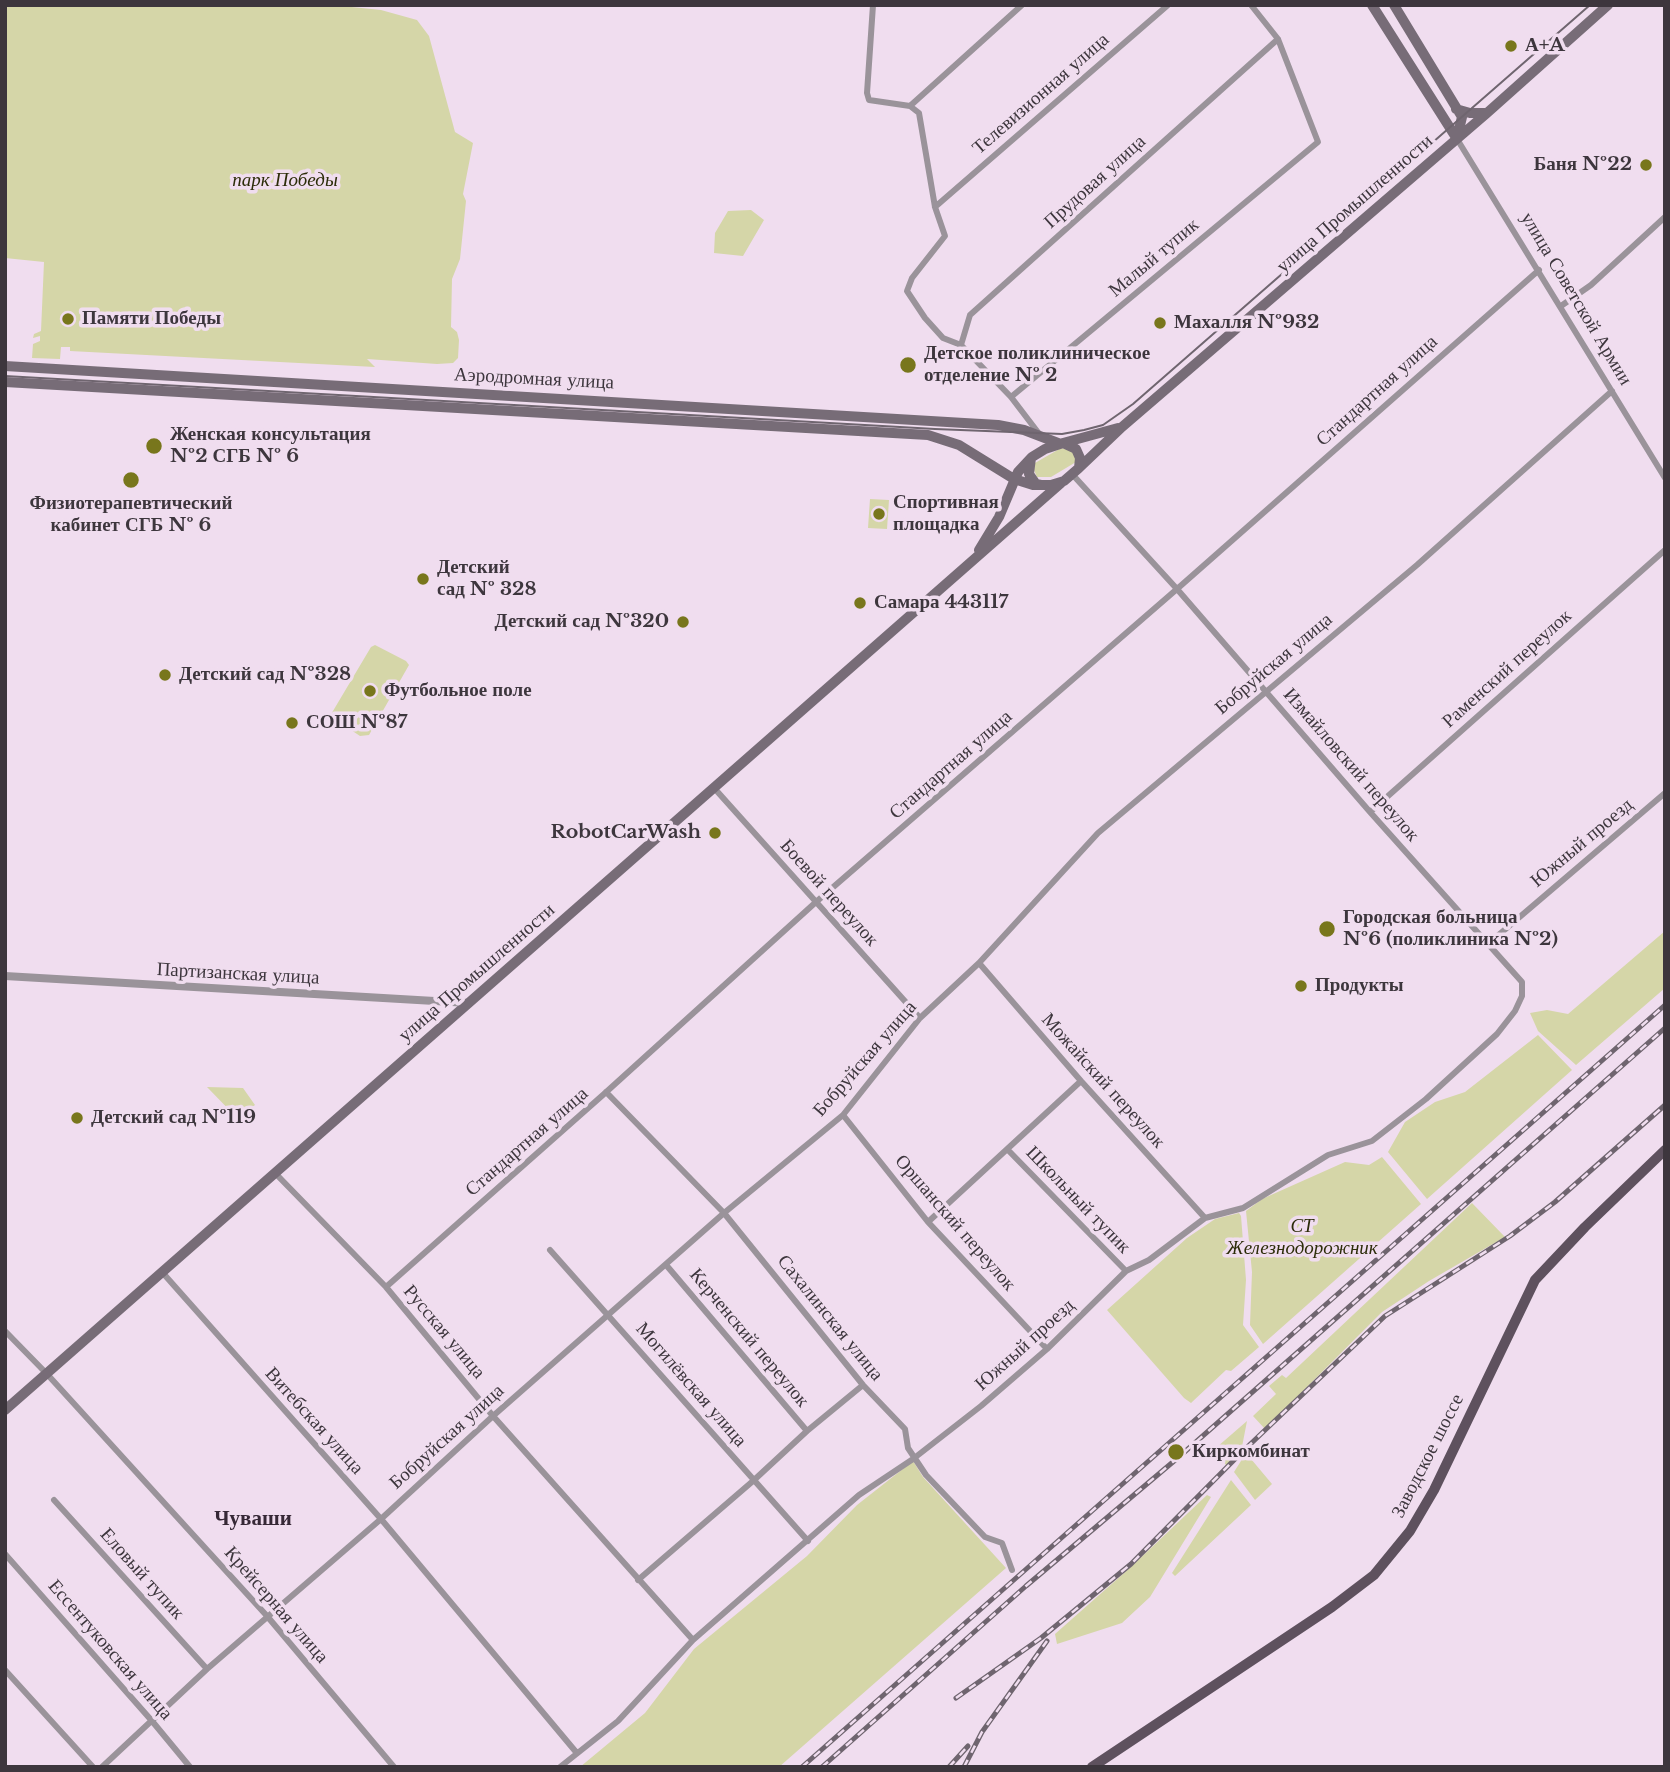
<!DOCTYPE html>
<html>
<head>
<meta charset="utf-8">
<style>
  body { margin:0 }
  #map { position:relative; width:1670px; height:1772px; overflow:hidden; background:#f0ddef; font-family:"Libre Baskerville",serif }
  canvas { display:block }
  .frame { position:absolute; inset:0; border:7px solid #3d363d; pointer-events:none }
</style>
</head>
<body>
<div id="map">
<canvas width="1670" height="1772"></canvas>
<div class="frame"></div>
</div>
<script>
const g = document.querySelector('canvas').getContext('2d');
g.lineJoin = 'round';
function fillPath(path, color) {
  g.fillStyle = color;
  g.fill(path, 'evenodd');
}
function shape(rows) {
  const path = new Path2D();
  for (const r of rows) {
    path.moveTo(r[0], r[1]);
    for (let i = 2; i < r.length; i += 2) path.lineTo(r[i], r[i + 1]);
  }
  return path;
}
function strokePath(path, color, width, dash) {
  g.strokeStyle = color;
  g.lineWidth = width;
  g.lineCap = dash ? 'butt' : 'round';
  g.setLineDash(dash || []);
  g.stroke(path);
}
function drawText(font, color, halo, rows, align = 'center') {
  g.font = font + ' "Libre Baskerville",serif';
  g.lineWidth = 7;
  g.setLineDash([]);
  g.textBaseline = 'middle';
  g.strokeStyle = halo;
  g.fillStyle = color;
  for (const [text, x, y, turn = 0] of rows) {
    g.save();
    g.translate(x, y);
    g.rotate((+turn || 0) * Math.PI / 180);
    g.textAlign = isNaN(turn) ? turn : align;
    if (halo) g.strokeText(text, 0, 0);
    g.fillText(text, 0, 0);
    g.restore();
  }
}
fillPath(shape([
  [5,5,332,5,381,10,417,20,429,36,455,132,473,143,463,194,466,201,460,259,452,279,451,327,457,332,459,340,458,358,453,363,437,364,367,359,375,367,70,351,70,347,61,347,60,359,32,358,33,344,40,341,40,336,33,338,34,334,41,331,44,262,5,258],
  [751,210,764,220,743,256,714,253,715,233,728,211],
  [1061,448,1074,451,1076,462,1051,477,1037,477,1034,470,1035,463],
  [870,499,889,500,887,529,868,528],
  [375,645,406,661,409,665,369,735,360,736,330,716,371,647],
  [1665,931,1665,988,1576,1065,1538,1031,1530,1013,1547,1010,1568,1014],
  [1538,1035,1572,1070,1427,1199,1388,1152,1405,1122,1435,1102,1465,1092],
  [207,1087,243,1088,255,1105,237,1118],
  [1382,1157,1421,1204,1263,1344,1250,1325,1252,1272,1246,1211,1262,1199,1345,1162,1369,1165],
  [1472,1203,1505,1237,1429,1281,1382,1312,1265,1429,1253,1416,1276,1394,1269,1386,1282,1375,1286,1378],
  [1239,1213,1241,1216,1246,1280,1243,1325,1259,1347,1231,1371,1226,1370,1191,1403,1184,1398,1107,1310,1187,1238,1215,1219],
  [1247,1421,1241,1452,1227,1466,1216,1454,1217,1447],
  [1246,1453,1272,1484,1255,1500,1234,1472],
  [913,1461,923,1477,1006,1568,779,1767,580,1767,645,1713,694,1649,807,1556,857,1505],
  [1231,1480,1251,1505,1175,1576,1172,1573],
  [1207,1495,1211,1497,1150,1597,1122,1623,1057,1644,1055,1634,1132,1566]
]), '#d5d6a8');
strokePath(shape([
  [873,5,867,93,869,100,910,106,919,113,935,207,945,236,912,278,907,291,925,318,943,338,961,345,970,315,1278,39],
  [910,106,1022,5],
  [1457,139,1665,478],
  [935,207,1168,5],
  [1561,306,1591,285,1665,217],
  [961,345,1011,397,1040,435],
  [1011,397,1318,142,1278,39,1251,5],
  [715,789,920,1018],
  [1370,812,1665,550],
  [1488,944,1665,793],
  [979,963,1081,1081,1205,1218],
  [606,1092,724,1213,863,1385,905,1429,908,1448,926,1475,985,1537,1002,1543,1012,1570],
  [843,1115,928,1222,1047,1349],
  [1008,1150,1126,1271],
  [276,1174,386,1287,493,1416,693,1640],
  [928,1222,1081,1081],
  [550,1250,808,1541],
  [667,1266,807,1431],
  [162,1272,381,1519,576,1752],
  [386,1287,604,1094,816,902,1177,589,1539,270],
  [5,1331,47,1374,267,1616,394,1767],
  [54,1500,207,1669],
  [5,1554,152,1721,190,1767],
  [638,1580,753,1481,807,1431,863,1385],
  [5,1670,93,1767],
  [102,1767,207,1669,381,1519,493,1416,724,1213,843,1115,920,1018,979,963,1098,833,1417,565,1612,391],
  [560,1767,618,1721,693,1640,859,1495,913,1459,981,1406,1047,1349,1126,1271,1149,1260,1205,1218,1243,1208,1328,1155,1372,1141,1426,1099,1497,1034,1515,1011,1522,996,1522,982,1370,812,1177,589,1072,474]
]), '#9a939a', 6);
strokePath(shape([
  [5,976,469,1003]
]), '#9a939a', 8);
strokePath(shape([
  [1372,5,1457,139],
  [1394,5,1462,117,1457,138],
  [1456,109,1470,113,1487,113],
  [5,366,998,425,1024,430,1058,443],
  [5,382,928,435,959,445,1014,479,1033,485,1051,485,1064,481,1079,468,1122,427,1487,113,1608,5],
  [1063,443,1118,428],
  [1031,458,1029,474,1036,484,1041,485],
  [979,550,999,517,1018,472,1032,457,1045,449,1063,443,1076,449,1080,458,1079,468],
  [5,1410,1061,483]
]), '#776c77', 10);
strokePath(shape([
  [1092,1767,1332,1607,1374,1575,1410,1531,1434,1490,1535,1280,1585,1227,1665,1150]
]), '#5e515e', 10);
strokePath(shape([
  [5,376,935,429,1062,434,1084,430,1103,425,1133,404,1590,5]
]), '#6f656f', 2);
const rail = shape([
  [956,1698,1041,1638,1131,1564,1241,1453,1385,1316,1510,1236,1555,1202,1665,1105],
  [802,1767,1665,1005],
  [822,1767,1026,1586,1180,1456,1665,1028],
  [949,1767,968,1746],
  [964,1767,982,1732,1047,1641]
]);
strokePath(rail, '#6f656f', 5);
strokePath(rail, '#f0ddef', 2.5, [8]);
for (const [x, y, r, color] of [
  [1511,46,7,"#78761c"],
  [1646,165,7,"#78761c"],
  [68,319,7,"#78761c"],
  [1160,323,7,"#78761c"],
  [908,365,9,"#78761c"],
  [154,446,9,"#78761c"],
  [131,480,9,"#78761c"],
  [879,514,7,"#78761c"],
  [423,579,7,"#78761c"],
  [860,603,7,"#78761c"],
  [683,622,7,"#78761c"],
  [165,675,7,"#78761c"],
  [370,691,7,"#78761c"],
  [292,723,7,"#78761c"],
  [715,833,7,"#78761c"],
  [1327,929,9,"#78761c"],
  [1301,986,7,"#78761c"],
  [77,1118,7,"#78761c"],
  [1176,1452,9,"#78761c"]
]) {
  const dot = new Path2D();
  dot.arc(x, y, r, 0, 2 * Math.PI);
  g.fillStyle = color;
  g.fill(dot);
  strokePath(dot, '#f0ddef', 2.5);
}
drawText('bold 19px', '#3d363d', '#f0ddef', [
  ["А+A",1525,46],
  ["Баня №22",1632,165,"right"],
  ["Памяти Победы",82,319],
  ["Махалля №932",1174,323],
  ["Детское поликлиническое",924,354],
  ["отделение № 2",924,376],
  ["Женская консультация",170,435],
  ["№2 СГБ № 6",170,457],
  ["Спортивная",893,503],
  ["площадка",893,525],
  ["Физиотерапевтический",131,504,"center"],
  ["кабинет СГБ № 6",131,526,"center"],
  ["Детский",437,568],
  ["сад № 328",437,590],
  ["Самара 443117",874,603],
  ["Детский сад №320",669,622,"right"],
  ["Детский сад №328",179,675],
  ["Футбольное поле",384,691],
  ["СОШ №87",306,723],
  ["RobotCarWash",701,833,"right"],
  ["Городская больница",1343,918],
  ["№6 (поликлиника №2)",1343,940],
  ["Продукты",1315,986],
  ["Детский сад №119",91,1118],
  ["Киркомбинат",1192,1452]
], 'left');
drawText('19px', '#3d363d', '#f0ddef', [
  ["Телевизионная улица",1041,94,-41],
  ["Прудовая улица",1095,182,-42],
  ["улица Промышленности",1355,204,-41],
  ["Малый тупик",1154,258,-40],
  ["улица Советской Армии",1576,299,59],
  ["Аэродромная улица",534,379,3],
  ["Стандартная улица",1377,391,-42],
  ["Бобруйская улица",1274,664,-40],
  ["Раменский переулок",1507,669,-42],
  ["Стандартная улица",951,765,-41],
  ["Измайловский переулок",1351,765,49],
  ["Южный проезд",1582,843,-40],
  ["Боевой переулок",829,893,48],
  ["улица Промышленности",477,973,-41],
  ["Партизанская улица",238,974,3],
  ["Бобруйская улица",865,1059,-49],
  ["Можайский переулок",1103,1081,48],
  ["Стандартная улица",527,1142,-41],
  ["Школьный тупик",1078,1200,46],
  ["Оршанский переулок",955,1223,49],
  ["Сахалинская улица",830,1318,51],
  ["Русская улица",444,1332,50],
  ["Керченский переулок",749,1338,50],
  ["Южный проезд",1025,1345,-42],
  ["Могилёвская улица",691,1385,49],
  ["Витебская улица",314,1421,48],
  ["Бобруйская улица",447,1437,-42],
  ["Заводское шоссе",1428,1456,-63],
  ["Еловый тупик",142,1574,48],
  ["Крейсерная улица",276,1605,49],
  ["Ессентуковская улица",110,1650,49]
]);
drawText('italic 19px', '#2c2c09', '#f0ddef', [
  ["парк Победы",285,181],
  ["СТ",1302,1227],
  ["Железнодорожник",1302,1249]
]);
drawText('bold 21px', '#362836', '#f0ddef', [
  ["Чуваши",253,1519]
]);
</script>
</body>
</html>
